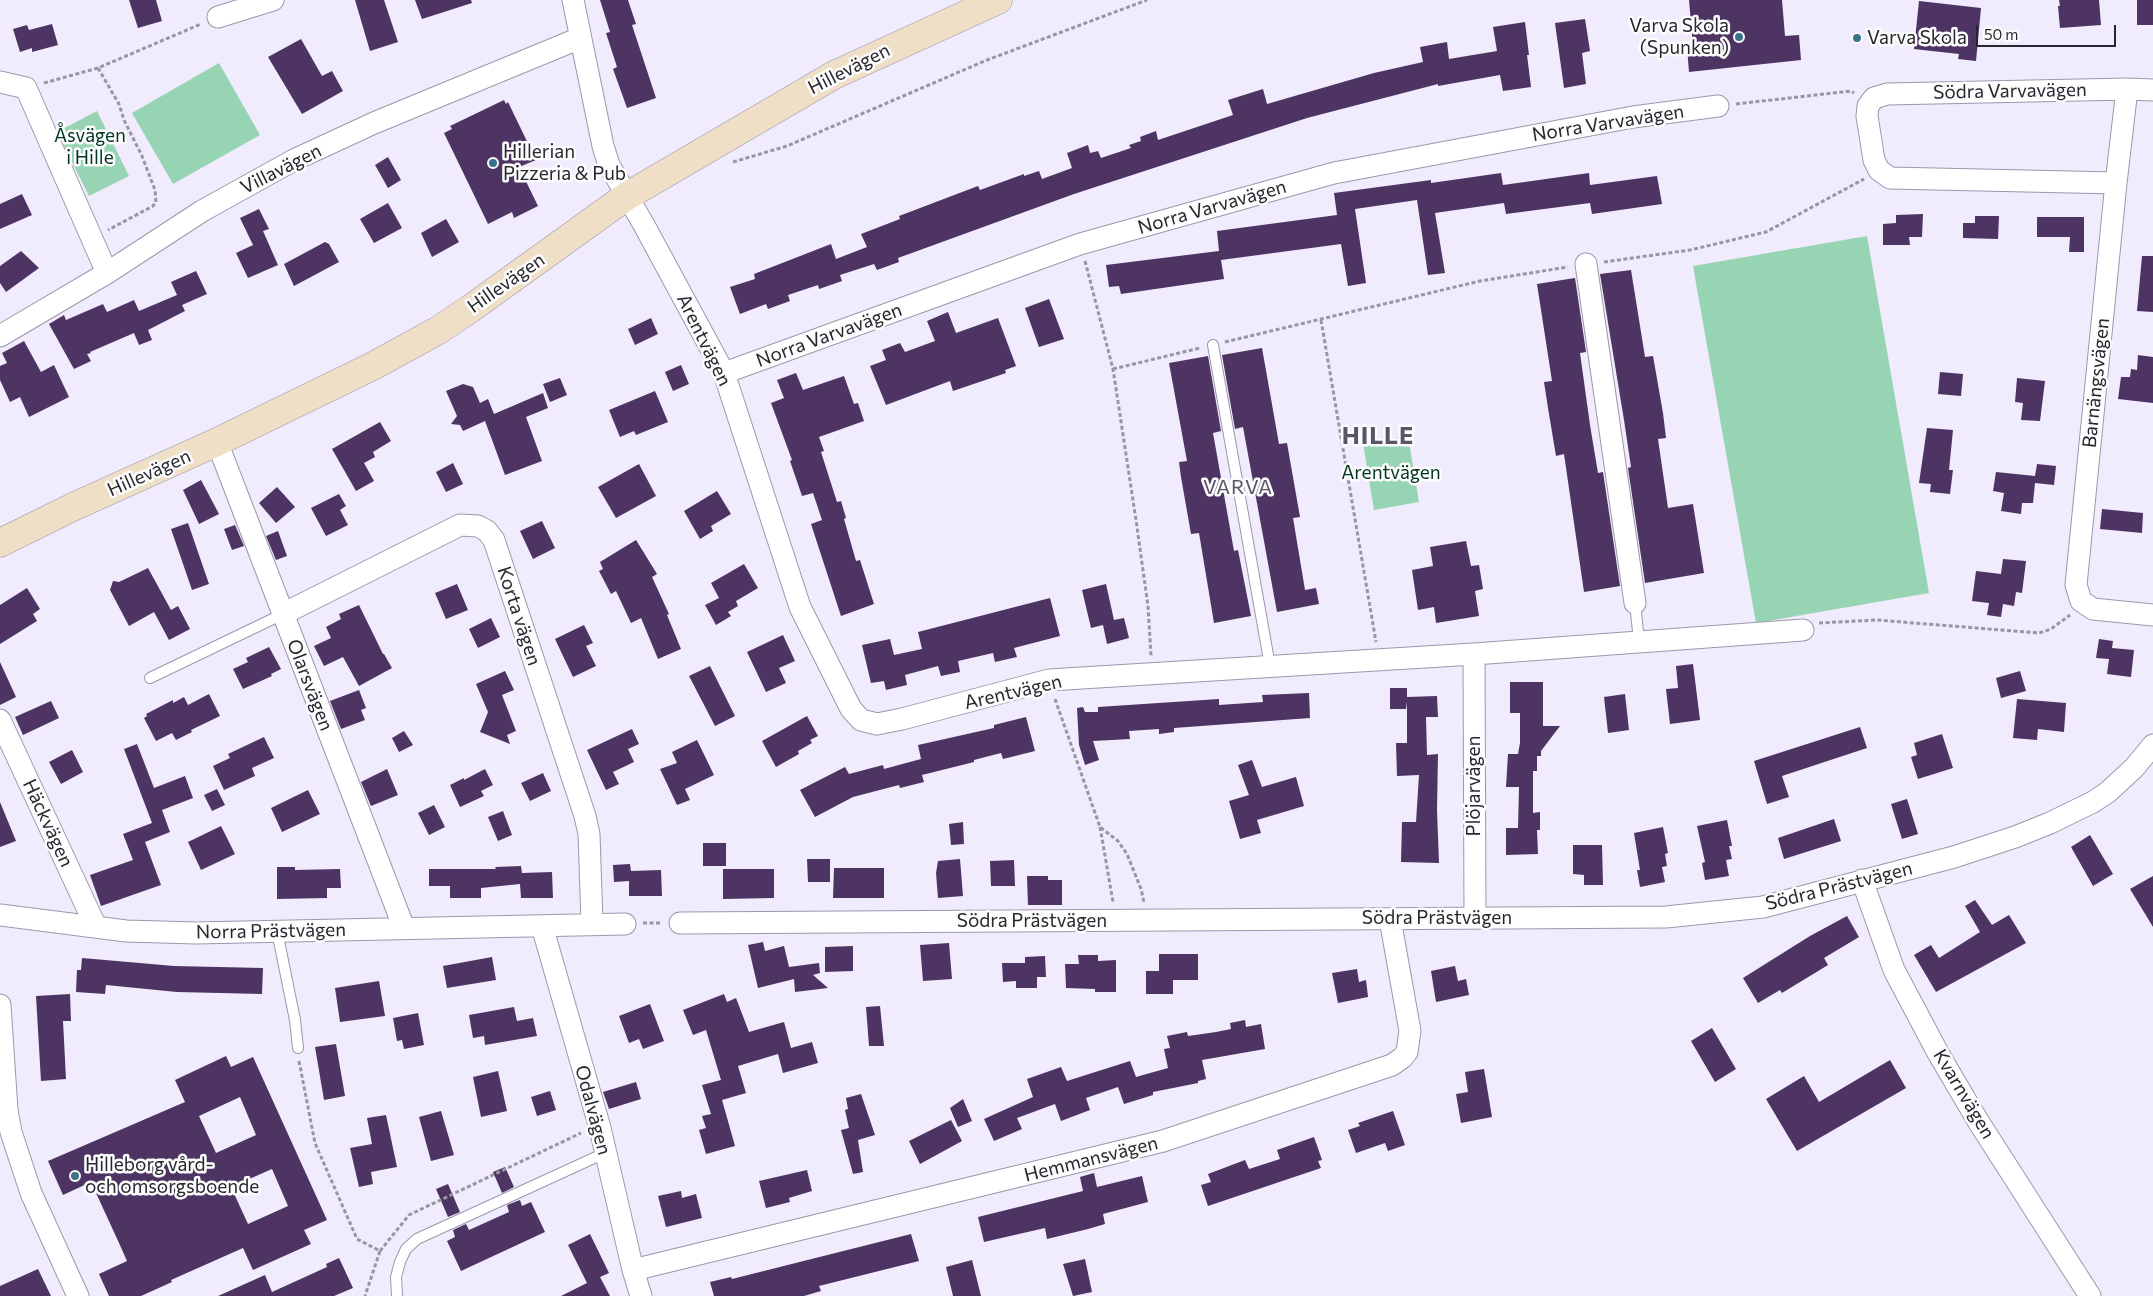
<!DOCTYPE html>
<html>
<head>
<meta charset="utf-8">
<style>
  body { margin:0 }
  #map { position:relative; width:2153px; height:1296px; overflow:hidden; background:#f0ebfd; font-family:Commissioner,sans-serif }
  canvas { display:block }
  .scale { position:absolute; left:1976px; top:25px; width:140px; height:22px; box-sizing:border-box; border:2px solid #28262e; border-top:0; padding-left:6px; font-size:15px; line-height:18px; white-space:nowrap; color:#28262e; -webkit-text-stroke:4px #fcfcfc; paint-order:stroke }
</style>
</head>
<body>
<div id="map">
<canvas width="2153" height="1296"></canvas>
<div class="scale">50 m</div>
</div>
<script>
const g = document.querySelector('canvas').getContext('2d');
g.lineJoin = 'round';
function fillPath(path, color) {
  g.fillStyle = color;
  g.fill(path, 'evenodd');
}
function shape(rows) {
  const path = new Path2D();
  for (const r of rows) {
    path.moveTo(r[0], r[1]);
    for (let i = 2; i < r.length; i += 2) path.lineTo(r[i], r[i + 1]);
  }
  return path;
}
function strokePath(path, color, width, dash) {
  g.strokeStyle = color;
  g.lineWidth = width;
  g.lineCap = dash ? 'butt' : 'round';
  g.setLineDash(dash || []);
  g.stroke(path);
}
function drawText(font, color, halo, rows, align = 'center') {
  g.font = font + ' Commissioner,sans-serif';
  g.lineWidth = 5;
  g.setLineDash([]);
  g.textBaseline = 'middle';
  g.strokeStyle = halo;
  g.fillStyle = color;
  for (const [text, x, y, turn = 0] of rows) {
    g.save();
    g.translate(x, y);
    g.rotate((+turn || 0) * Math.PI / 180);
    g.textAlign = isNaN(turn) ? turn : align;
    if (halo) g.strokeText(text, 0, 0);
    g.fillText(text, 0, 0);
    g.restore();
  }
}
fillPath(shape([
  [219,63,260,135,173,184,132,113],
  [97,111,129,176,89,196,57,132],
  [1867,236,1929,593,1756,623,1693,266],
  [1408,436,1419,502,1374,510,1363,443]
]), '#97d4b3');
fillPath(shape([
  [129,0,156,0,162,21,138,28],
  [355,0,384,0,398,42,370,51],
  [415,0,471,0,472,3,422,19],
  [600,0,628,0,636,24,632,25,656,98,627,108,613,69,617,67,606,33,610,32],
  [1689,0,1782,0,1785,36,1799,35,1801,60,1689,72,1687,47,1693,46],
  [2059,0,2099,0,2101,25,2060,28,2058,6,2060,6],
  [2137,0,2153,0,2153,25,2137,25],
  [1919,1,1981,8,1976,61,1958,59,1959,54,1914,49],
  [1585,19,1590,51,1582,53,1586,84,1564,88,1555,23],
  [1525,22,1529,55,1527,55,1531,87,1503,91,1500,75,1438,86,1438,84,1307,118,1074,194,898,258,899,262,877,270,874,264,840,275,842,281,819,289,818,285,788,295,790,301,768,309,766,304,740,314,730,287,755,279,754,274,831,244,836,259,867,247,861,234,900,219,899,216,978,186,980,190,1024,174,1024,176,1039,171,1042,179,1072,168,1067,153,1088,145,1090,153,1098,151,1101,158,1131,148,1129,145,1141,141,1140,137,1156,131,1158,140,1233,115,1228,100,1263,89,1267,104,1374,73,1423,62,1420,47,1447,42,1449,59,1497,51,1493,27],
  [52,24,58,45,32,52,32,48,20,52,13,29,27,25,29,30],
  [301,39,322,76,332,71,343,91,302,114,268,57],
  [504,100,506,104,508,102,536,160,519,167,538,206,514,218,512,212,488,224,444,133,452,129,450,126],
  [388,157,401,180,388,188,375,165],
  [1501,173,1503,185,1589,173,1590,185,1657,176,1662,204,1592,214,1590,203,1506,214,1504,203,1435,213,1445,273,1428,275,1417,200,1355,209,1366,283,1348,286,1341,244,1221,260,1224,279,1121,294,1119,286,1109,287,1106,265,1219,251,1217,231,1337,215,1334,193,1431,180,1431,183],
  [22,194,32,215,0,229,0,204],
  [388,203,402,228,374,243,360,219],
  [259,209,269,229,263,231,278,265,248,278,236,253,253,245,240,218],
  [1923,214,1922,237,1909,237,1910,245,1883,245,1883,224,1896,223,1896,215],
  [1975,216,1999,216,1998,239,1963,238,1963,223,1975,223],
  [2037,217,2084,217,2084,252,2069,252,2070,237,2037,237],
  [446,219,459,242,432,257,421,233],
  [325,242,329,244,339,262,294,286,284,264],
  [21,251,39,268,6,292,0,283,0,266],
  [2142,256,2153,256,2153,312,2137,311],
  [1631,270,1645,357,1653,356,1663,413,1666,438,1658,439,1668,508,1693,504,1704,573,1645,583,1628,468,1631,467,1624,420,1600,274],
  [196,271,207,294,182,305,185,311,148,330,152,340,139,345,134,333,90,352,91,353,87,354,91,361,74,369,49,324,64,315,66,320,103,304,107,312,134,300,139,311,177,295,171,282],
  [1575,278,1586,352,1580,353,1590,425,1598,473,1603,472,1620,586,1584,592,1564,454,1556,456,1548,408,1544,382,1552,381,1537,284],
  [1049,299,1064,339,1039,347,1025,308],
  [948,312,956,333,998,318,1016,366,1005,370,1006,373,953,391,950,381,886,405,870,366,886,360,882,350,900,343,905,352,935,341,927,321],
  [651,318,658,334,635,345,628,329],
  [24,341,41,372,54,365,69,397,29,417,20,397,10,402,0,380,0,366,7,363,2,353],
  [1262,348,1279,444,1287,443,1300,517,1293,518,1305,590,1316,588,1319,604,1277,612,1243,427,1235,429,1222,355],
  [2138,355,2153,357,2153,403,2118,399,2121,377,2130,377,2131,369,2137,370],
  [1208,356,1221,431,1213,433,1234,551,1238,550,1251,616,1214,623,1199,533,1191,534,1181,477,1179,462,1187,461,1169,363],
  [681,365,689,384,673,391,665,372],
  [1940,372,1963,374,1961,396,1938,394],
  [796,373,803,390,844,376,854,404,858,403,864,421,819,437,824,451,821,452,837,502,841,501,846,518,844,519,856,561,860,560,874,604,841,616,811,524,822,520,813,493,802,496,790,461,792,460,771,403,784,398,777,380],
  [560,378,567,395,550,402,543,384],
  [2017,378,2045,381,2040,421,2021,420,2023,403,2015,402],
  [463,384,473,387,480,403,488,399,494,414,543,393,548,408,526,417,542,461,505,475,485,421,463,431,460,425,451,424,457,416,446,391],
  [655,391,668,422,636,435,634,431,620,437,609,410],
  [380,422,391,441,373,452,375,457,364,463,374,481,356,491,332,449],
  [1927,428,1953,430,1949,470,1953,470,1950,494,1930,492,1931,484,1919,483],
  [453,463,463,484,446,492,436,472],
  [639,464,656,496,616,518,598,487],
  [2037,464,2056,466,2054,485,2035,483,2033,503,2022,503,2021,514,2001,511,2004,493,1993,491,1996,472,2035,476],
  [201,480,219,514,199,524,183,490],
  [277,487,295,507,276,523,259,503],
  [717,491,731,514,711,526,713,531,700,539,684,511],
  [339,494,346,506,340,510,348,525,326,536,311,508],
  [2102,509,2143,513,2142,533,2100,529],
  [542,521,555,548,533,559,520,531],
  [188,523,209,584,192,590,171,529],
  [235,525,244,546,232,550,224,529],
  [278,531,287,556,276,560,266,536],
  [636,540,657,574,652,577,669,614,667,615,681,649,658,659,641,618,631,623,616,591,611,594,599,571,603,569,600,562],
  [1466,541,1471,566,1479,565,1483,589,1475,591,1479,616,1436,623,1434,607,1418,610,1412,570,1433,566,1430,547],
  [2003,559,2026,561,2022,593,2016,592,2014,606,2003,604,2001,617,1987,615,1989,603,1972,601,1976,571,2001,574],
  [744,564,758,588,736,601,738,606,728,612,731,616,716,625,705,605,719,598,711,583],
  [148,568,171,610,178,606,190,629,169,640,154,612,129,626,110,590,113,581,119,582],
  [457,584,468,610,446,619,435,593],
  [1106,584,1114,620,1124,618,1129,638,1107,644,1103,625,1091,628,1082,590],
  [27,588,40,609,33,614,37,621,0,644,0,605],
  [1050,598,1060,636,1014,648,1017,657,995,662,993,653,958,661,960,672,941,676,938,666,905,675,907,685,886,690,884,681,871,683,862,645,890,639,894,655,922,649,918,632],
  [359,605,383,654,384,654,392,668,359,686,343,657,324,666,314,646,331,638,326,627,341,619,339,614],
  [491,618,500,637,478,648,469,629],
  [584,625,593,643,586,646,596,666,573,677,555,639],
  [783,635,795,661,779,668,786,683,766,692,747,652],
  [2099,639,2113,641,2112,648,2134,650,2131,677,2107,674,2109,659,2096,658],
  [269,647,281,669,271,674,272,676,243,689,233,669,248,662,246,658],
  [0,662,16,697,0,705],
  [1693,664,1700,720,1670,724,1666,689,1678,688,1676,666],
  [710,666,735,716,715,726,689,676],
  [505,671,514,690,502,695,516,731,507,735,510,744,480,732,488,712,476,684],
  [2020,671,2026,691,2001,698,1996,678],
  [1510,682,1543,682,1543,726,1560,726,1541,751,1541,756,1537,756,1537,771,1533,771,1533,813,1540,812,1540,830,1537,830,1538,854,1506,855,1506,828,1518,828,1519,787,1506,787,1508,754,1518,754,1520,743,1520,713,1510,713],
  [1390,688,1407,688,1407,697,1437,696,1438,717,1426,717,1427,755,1438,754,1437,810,1439,863,1401,862,1402,822,1416,822,1419,775,1397,776,1396,743,1407,743,1407,702,1406,709,1390,709],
  [359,690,366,708,361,710,365,720,341,729,330,701],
  [1309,693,1310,718,1174,728,1174,732,1159,734,1159,729,1129,731,1130,739,1093,741,1099,760,1085,765,1079,745,1077,708,1083,707,1085,712,1098,712,1098,707,1219,699,1219,705,1263,702,1262,695],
  [209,694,220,716,191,730,192,732,176,740,172,733,156,741,144,718,147,716,146,714,173,700,173,703,184,697,188,705],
  [1625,694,1629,730,1608,733,1604,697],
  [2017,699,2066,703,2064,732,2038,729,2037,740,2013,738],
  [51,701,59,718,23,735,15,717],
  [807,716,818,736,810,740,812,743,798,751,799,754,776,767,762,741],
  [1026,717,1035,751,1003,759,1001,753,974,760,974,762,922,775,924,782,900,788,899,785,853,797,815,817,800,790,845,767,849,774,883,765,884,769,921,759,918,745,994,728,994,725],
  [1860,727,1867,748,1782,776,1789,797,1767,804,1754,761],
  [632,729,639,744,628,749,634,762,613,772,619,784,606,790,587,750],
  [404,731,413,745,399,752,392,738],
  [1942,734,1953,768,1918,779,1911,757,1917,755,1914,743],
  [264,737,274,758,252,768,255,776,224,790,213,766,230,758,228,754],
  [697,740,714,775,685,789,690,800,677,805,660,769,677,763,672,752],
  [137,744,154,788,185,776,193,798,162,810,170,832,145,842,161,885,101,906,90,875,133,860,123,834,152,823,124,749],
  [72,750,83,772,61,784,49,762],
  [1252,760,1262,787,1296,777,1304,806,1257,820,1261,833,1240,839,1229,801,1249,795,1238,765],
  [387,769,398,795,371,806,361,782],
  [485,769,493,785,481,791,484,796,460,807,450,785,464,778,464,780],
  [543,773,551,791,530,801,521,783],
  [217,789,225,805,212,811,204,795],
  [308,790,320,814,282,832,271,808],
  [1907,799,1918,834,1902,839,1891,804],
  [0,802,16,841,0,847],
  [434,805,445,827,429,835,418,813],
  [503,811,512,835,498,841,488,817],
  [1834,819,1841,841,1784,859,1778,838],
  [1727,820,1732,846,1729,846,1732,859,1726,860,1729,876,1705,880,1702,863,1705,862,1697,826],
  [963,822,964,844,951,845,949,824],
  [221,826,235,854,201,870,188,842],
  [1663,827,1668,853,1665,854,1667,866,1662,867,1665,882,1640,887,1637,870,1640,870,1634,833],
  [2090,835,2113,874,2093,886,2071,847],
  [703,843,726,843,726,866,703,866],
  [1573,845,1602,845,1603,885,1584,885,1584,875,1573,874],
  [807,859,830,859,830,882,808,882],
  [960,859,963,896,938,898,936,873,938,861],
  [1014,860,1015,886,991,886,990,861],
  [630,864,631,871,661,870,662,896,629,896,629,881,614,882,613,865],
  [521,866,522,873,552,872,553,898,521,898,520,884,481,888,481,898,450,898,450,886,429,886,429,869,496,869,495,867],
  [277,867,295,867,295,870,340,869,341,888,327,888,327,898,277,899],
  [834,868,884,868,884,898,833,898],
  [723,869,774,869,774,898,723,899],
  [1027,876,1048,876,1048,880,1062,880,1062,905,1028,905],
  [2153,876,2153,927,2130,889],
  [1975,900,1992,925,2009,915,2026,943,1936,992,1914,955,1931,945,1939,958,1980,932,1965,906],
  [1847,916,1859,937,1824,958,1828,965,1782,993,1780,990,1758,1003,1743,978,1810,936],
  [763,942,765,951,784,946,789,967,819,963,820,973,813,975,828,988,795,992,794,979,758,988,748,945],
  [949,943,952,979,923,981,920,945],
  [853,946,853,971,825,972,825,947],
  [1159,954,1198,954,1198,980,1173,980,1173,994,1146,994,1146,971,1159,971],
  [1078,955,1098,955,1098,961,1116,960,1116,992,1095,992,1095,989,1066,988,1065,964,1079,964],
  [1045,956,1046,977,1037,977,1037,988,1016,988,1016,981,1003,982,1002,963,1025,963,1025,957],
  [492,957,496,980,447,988,443,966],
  [82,958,174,966,263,968,262,994,177,992,106,985,105,994,76,992,77,970,81,970],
  [1455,966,1458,981,1466,979,1469,995,1436,1002,1431,971],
  [1357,969,1359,982,1366,980,1368,997,1338,1003,1332,973],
  [379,981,385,1016,340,1022,335,988],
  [70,994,71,1021,63,1021,66,1079,41,1081,36,996],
  [724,994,727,1002,736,998,749,1032,784,1022,791,1048,812,1042,818,1063,783,1073,778,1054,738,1066,746,1093,722,1100,735,1146,706,1154,699,1130,706,1128,702,1116,711,1114,702,1085,721,1080,706,1030,693,1035,683,1010],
  [650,1004,664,1041,643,1049,639,1039,629,1043,619,1016],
  [880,1006,884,1046,869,1046,866,1007],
  [514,1007,517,1021,533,1018,537,1036,485,1045,484,1036,473,1038,469,1015],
  [418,1013,424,1045,404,1049,402,1040,397,1041,393,1018],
  [1245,1020,1246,1027,1261,1024,1265,1049,1202,1060,1206,1079,1198,1081,1198,1083,1153,1092,1153,1095,1124,1104,1118,1087,1086,1098,1090,1110,1061,1121,1055,1104,1017,1118,1022,1129,994,1141,984,1119,1033,1097,1027,1079,1061,1067,1067,1081,1130,1061,1136,1077,1168,1068,1164,1049,1170,1048,1167,1036,1187,1032,1188,1036,1216,1032,1231,1029,1230,1023],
  [1712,1028,1736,1069,1715,1082,1691,1041],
  [336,1044,345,1096,324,1100,315,1047],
  [226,1056,231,1067,253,1057,327,1220,304,1230,311,1244,253,1270,243,1248,171,1280,172,1282,141,1296,109,1296,99,1274,127,1261,119,1243,91,1182,63,1195,48,1161,185,1102,175,1080],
  [240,1097,256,1135,216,1153,199,1116],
  [272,1169,288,1206,248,1224,231,1187],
  [1890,1060,1906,1088,1797,1151,1766,1099,1804,1076,1819,1102],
  [1484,1069,1492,1117,1461,1123,1456,1094,1468,1092,1465,1072],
  [498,1071,507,1111,481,1117,473,1077],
  [636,1082,641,1099,609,1109,603,1092],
  [550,1091,556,1110,537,1116,531,1097],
  [861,1094,875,1135,858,1140,863,1172,853,1174,841,1130,849,1128,845,1110,848,1109,846,1098],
  [963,1099,972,1121,958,1127,950,1108],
  [441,1111,454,1155,431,1161,419,1117],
  [1393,1111,1405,1145,1388,1151,1385,1143,1356,1153,1348,1130,1360,1126,1358,1123],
  [386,1115,397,1167,371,1172,373,1184,359,1187,350,1148,372,1144,367,1118],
  [951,1120,962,1141,920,1164,909,1141],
  [1314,1137,1322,1160,1318,1161,1321,1168,1208,1206,1201,1185,1211,1182,1208,1174,1245,1160,1249,1169,1280,1159,1277,1150],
  [505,1167,514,1187,502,1193,493,1172],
  [807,1170,812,1191,789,1198,790,1202,766,1208,759,1181],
  [1094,1173,1097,1187,1142,1176,1148,1202,1103,1214,1105,1224,1088,1229,1047,1239,1045,1228,984,1242,978,1217,1083,1191,1080,1177],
  [448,1184,460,1212,448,1217,436,1189],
  [681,1191,682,1198,696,1194,702,1218,666,1227,658,1196],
  [520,1200,522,1206,531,1202,545,1232,461,1271,447,1241,455,1237,453,1230,466,1224,469,1230,509,1212,507,1205],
  [590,1234,609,1273,600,1277,610,1296,561,1296,587,1283,568,1245],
  [911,1234,919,1261,819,1286,821,1291,804,1296,714,1296,710,1282,731,1277,732,1279],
  [339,1258,353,1288,334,1296,218,1296,265,1275,272,1292,327,1267,326,1264],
  [1085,1259,1092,1292,1073,1296,1063,1264],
  [972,1260,981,1296,953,1296,946,1267],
  [38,1269,51,1296,0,1296,0,1286]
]), '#4e3462');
const lane = shape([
  [1213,345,1270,666],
  [1635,603,1639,641],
  [150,678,283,614],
  [277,931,295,1020,298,1048],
  [397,1296,396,1277,400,1262,406,1249,417,1239,605,1153]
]);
const street = shape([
  [573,0,603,146,609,165,644,225,724,373,800,607,851,709,861,720,877,724,902,719,1049,680,1474,654,1803,630],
  [218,17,273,0],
  [0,82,26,88,107,273],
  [2127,89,2116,183,2076,585,2081,601,2093,609,2153,615],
  [2116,183,1890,178,1879,170,1874,160,1867,116,1868,106,1874,98,1887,94,2127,89,2153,90],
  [1586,264,1635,603],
  [0,336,107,273,202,211,294,160,374,123,580,38],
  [724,373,1080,244,1334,173,1633,117,1718,106],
  [217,442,404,928],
  [283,614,460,525,478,526,487,531,494,540,585,816,589,834,592,924],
  [1474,654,1475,918],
  [0,720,96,927],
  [1862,880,1894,970,1938,1053,1978,1121,2090,1296],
  [0,915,126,931,196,933,625,924],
  [680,923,1666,917,1763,907,1954,857,2015,837,2050,823,2093,802,2108,792,2134,768,2153,745],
  [542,926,600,1128,633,1270,641,1296],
  [0,1005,7,1110,11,1132,31,1193,78,1296],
  [633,1270,1163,1141,1392,1065,1402,1058,1407,1052,1410,1031,1390,919]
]);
const secondary = shape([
  [0,543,75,506,217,442,373,366,437,331,470,309,627,196,834,75,998,0]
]);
strokePath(lane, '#9d97ab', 12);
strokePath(street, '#9d97ab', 23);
strokePath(secondary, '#9d97ab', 29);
strokePath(shape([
  [98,68,119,104,124,120,142,156,155,190,156,202,153,206,108,230],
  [44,83,98,68,201,24],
  [1736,104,1851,91,1854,93],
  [733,162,787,146,987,60,1147,0],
  [1085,261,1113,369,1136,520,1148,606,1151,656],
  [1604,262,1690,250,1766,232,1864,179],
  [1321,320,1376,642],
  [1225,342,1480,281,1568,267],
  [1113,369,1200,348],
  [1819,623,1877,620,2039,633,2051,629,2070,615],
  [1055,699,1100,827,1118,841,1127,854,1141,889,1144,902],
  [1100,827,1113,902],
  [643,923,661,923],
  [299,1061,315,1143,357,1239,380,1251,365,1296],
  [380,1251,409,1215,581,1133]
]), '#9996a3', 3, [4, 2.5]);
strokePath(lane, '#fff', 10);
strokePath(street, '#fff', 21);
strokePath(secondary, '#efdfc6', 28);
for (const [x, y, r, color] of [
  [1739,37,5,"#38728b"],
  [1857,38,5,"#38728b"],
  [493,163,5,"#38728b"],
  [75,1176,5,"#38728b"]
]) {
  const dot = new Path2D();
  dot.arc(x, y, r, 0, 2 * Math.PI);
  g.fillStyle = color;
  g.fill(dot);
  strokePath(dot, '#fcfcfc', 2);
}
drawText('19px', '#28262e', '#fcfcfc', [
  ["Varva Skola",1729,26,"right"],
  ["(Spunken)",1729,48,"right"],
  ["Varva Skola",1867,38],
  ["Hillerian",503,152],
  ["Pizzeria & Pub",503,174],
  ["Hilleborg vård-",85,1165],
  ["och omsorgsboende",85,1187]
], 'left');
drawText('19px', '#28262e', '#fcfcfc', [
  ["Hillevägen",849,69,-27],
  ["Södra Varvavägen",2010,91,-1],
  ["Norra Varvavägen",1608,123,-9],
  ["Villavägen",281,169,-27],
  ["Norra Varvavägen",1212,207,-16],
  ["Hillevägen",506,283,-35],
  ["Norra Varvavägen",829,335,-20],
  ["Arentvägen",704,340,64],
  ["Barnängsvägen",2096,383,-84],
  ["Hillevägen",149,473,-24],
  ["Korta vägen",519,616,72],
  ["Olarsvägen",310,685,69],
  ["Arentvägen",1013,692,-13],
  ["Plöjarvägen",1474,786,-90],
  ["Häckvägen",48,823,65],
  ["Södra Prästvägen",1839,886,-14],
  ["Södra Prästvägen",1437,918],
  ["Södra Prästvägen",1032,921],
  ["Norra Prästvägen",271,931,-1],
  ["Kvarnvägen",1964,1094,59],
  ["Odalvägen",593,1110,75],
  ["Hemmansvägen",1091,1159,-14]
]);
drawText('19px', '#003620', '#fcfcfc', [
  ["Åsvägen",90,136],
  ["i Hille",90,158],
  ["Arentvägen",1391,473]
]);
g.letterSpacing = '1px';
drawText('20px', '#5a5467', '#fcfcfc', [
  ["VARVA",1238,487]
]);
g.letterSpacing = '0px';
g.letterSpacing = '1px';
drawText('bold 24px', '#5a5467', '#fcfcfc', [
  ["HILLE",1378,436]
]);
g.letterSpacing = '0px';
</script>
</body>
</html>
